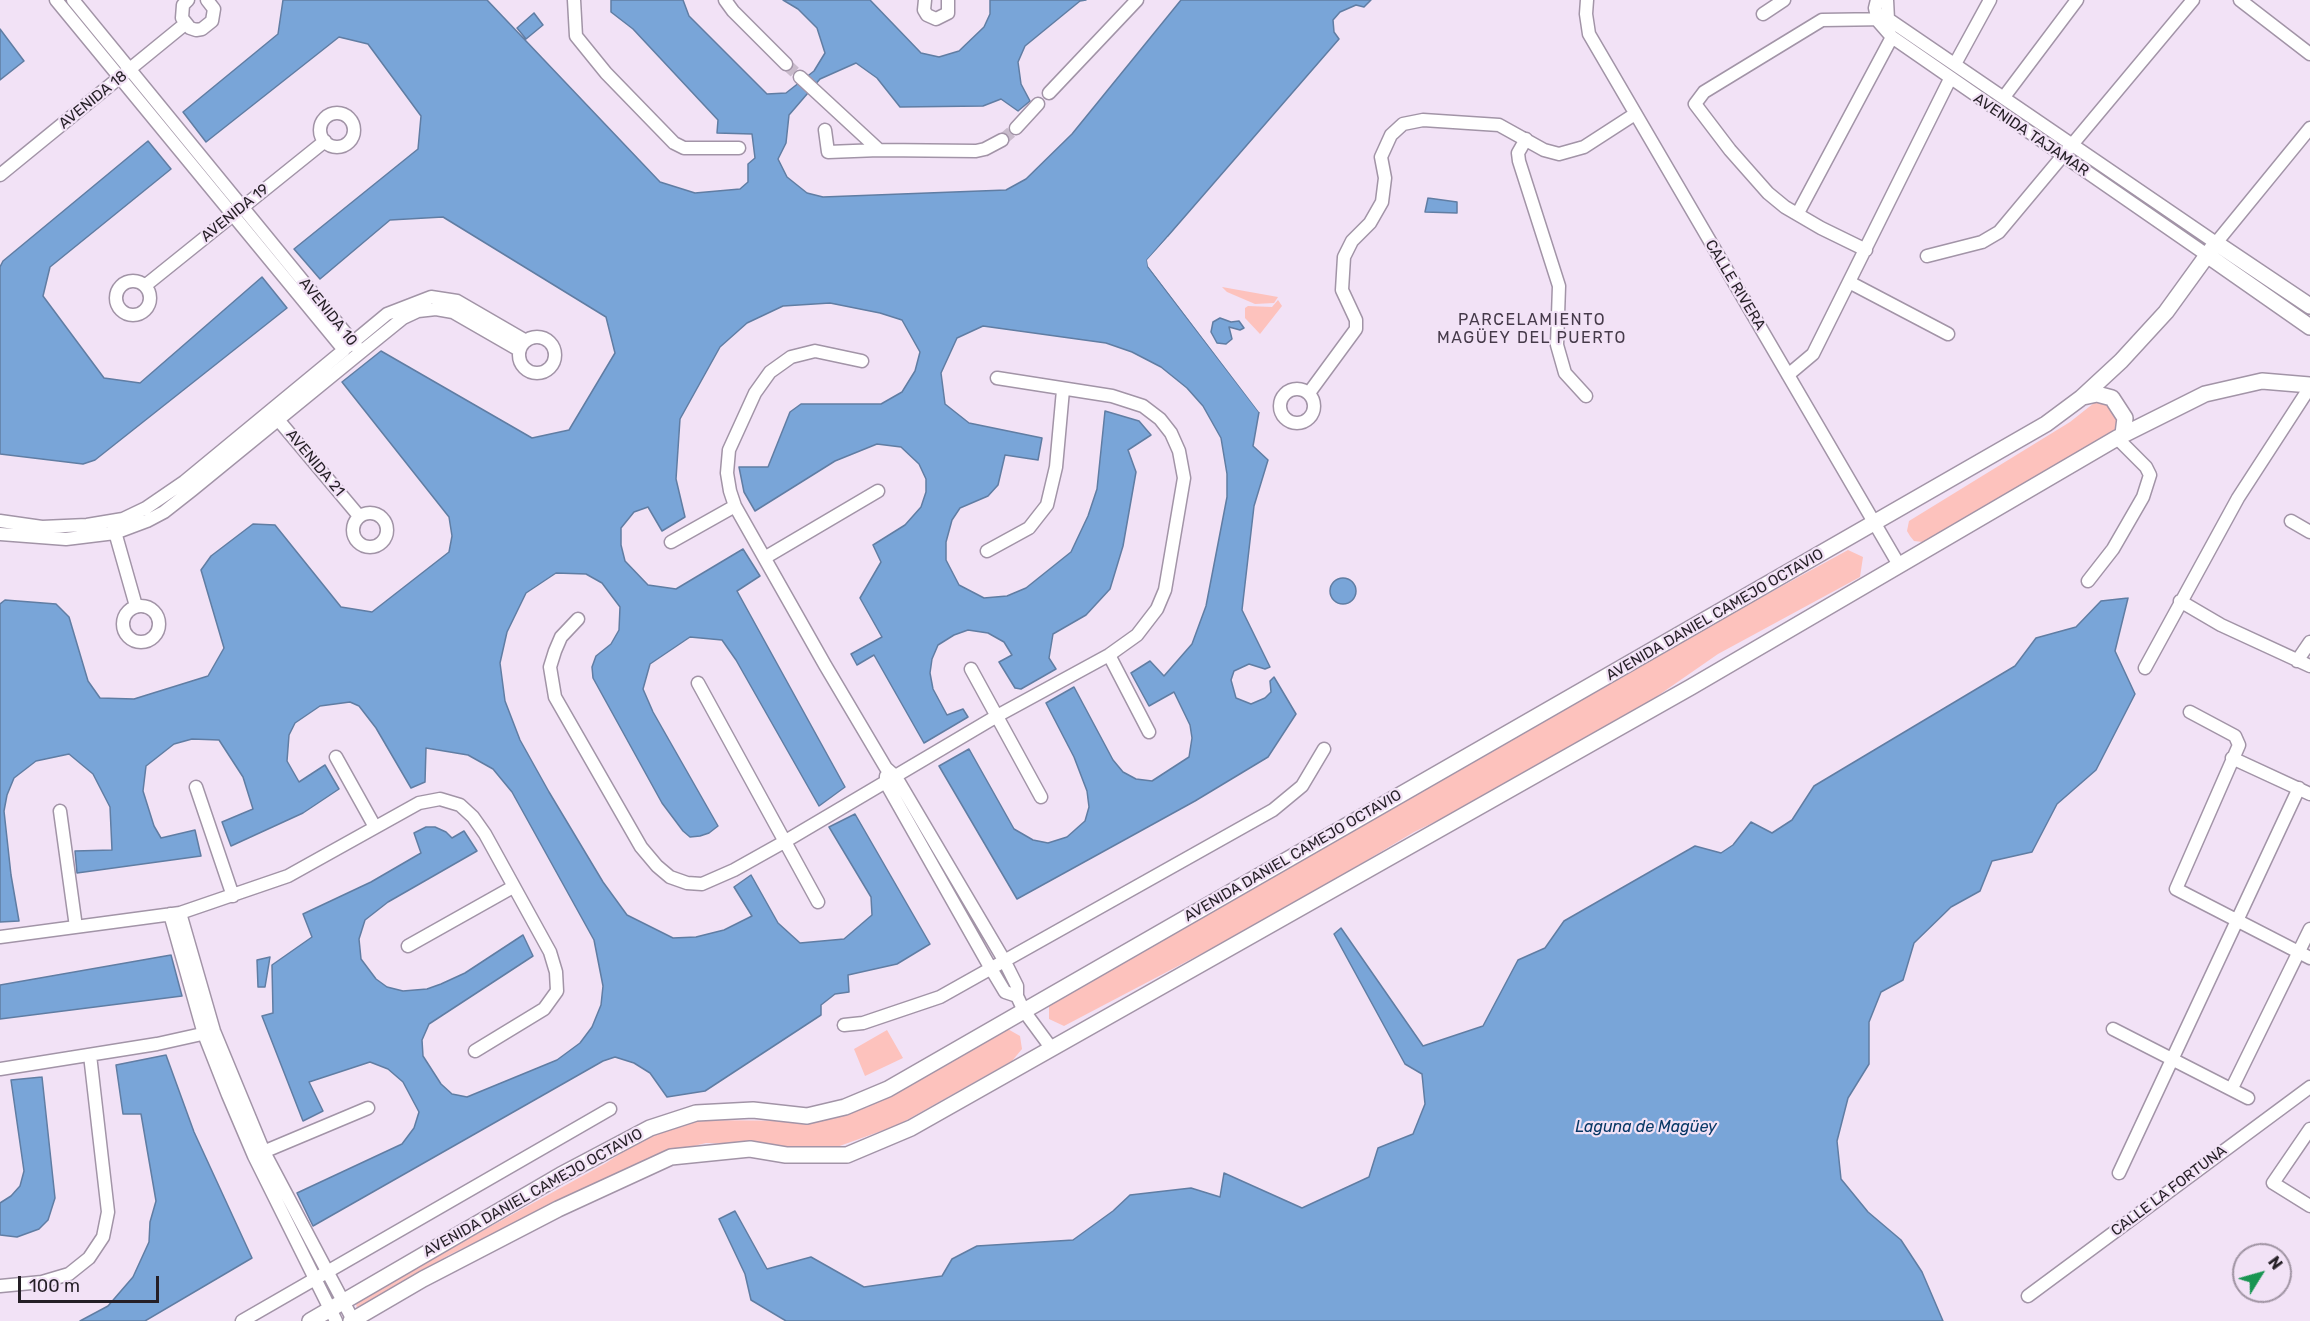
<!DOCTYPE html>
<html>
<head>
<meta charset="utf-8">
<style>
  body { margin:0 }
  #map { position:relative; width:2310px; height:1321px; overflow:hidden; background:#f2e2f6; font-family:Rubik,sans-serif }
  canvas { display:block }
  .north { position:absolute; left:2232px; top:1243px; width:60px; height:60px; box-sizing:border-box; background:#f2e2f6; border:2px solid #a094a3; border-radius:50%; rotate:53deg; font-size:16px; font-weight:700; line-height:24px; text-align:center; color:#251f26 }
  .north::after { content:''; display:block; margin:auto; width:21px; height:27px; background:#199552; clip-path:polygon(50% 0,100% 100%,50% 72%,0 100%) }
  .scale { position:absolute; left:18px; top:1276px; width:141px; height:27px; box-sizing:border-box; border:3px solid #251f26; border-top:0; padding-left:8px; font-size:18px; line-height:21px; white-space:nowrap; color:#251f26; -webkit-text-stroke:4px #f2e2f6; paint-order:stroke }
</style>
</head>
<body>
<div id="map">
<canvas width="2310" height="1321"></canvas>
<div class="north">N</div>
<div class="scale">100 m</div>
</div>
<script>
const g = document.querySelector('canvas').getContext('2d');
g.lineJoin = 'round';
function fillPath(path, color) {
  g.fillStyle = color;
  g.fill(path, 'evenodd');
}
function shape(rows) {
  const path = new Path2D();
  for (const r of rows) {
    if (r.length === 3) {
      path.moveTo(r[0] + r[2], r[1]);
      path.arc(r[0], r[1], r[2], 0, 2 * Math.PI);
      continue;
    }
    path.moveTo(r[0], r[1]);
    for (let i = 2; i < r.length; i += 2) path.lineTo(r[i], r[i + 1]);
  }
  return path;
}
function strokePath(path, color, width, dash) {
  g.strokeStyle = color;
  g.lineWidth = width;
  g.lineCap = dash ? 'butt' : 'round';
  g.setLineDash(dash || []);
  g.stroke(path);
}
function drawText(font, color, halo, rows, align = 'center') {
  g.font = font + ' Rubik,sans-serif';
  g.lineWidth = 4.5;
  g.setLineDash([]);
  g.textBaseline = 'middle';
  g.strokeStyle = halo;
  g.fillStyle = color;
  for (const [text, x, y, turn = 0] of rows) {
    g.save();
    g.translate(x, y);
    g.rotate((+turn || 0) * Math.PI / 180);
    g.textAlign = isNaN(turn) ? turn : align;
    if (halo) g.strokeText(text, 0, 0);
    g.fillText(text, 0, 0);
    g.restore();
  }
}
fillPath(shape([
  [1222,287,1278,297,1274,303,1255,304,1227,292],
  [1278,300,1282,306,1260,334,1245,318,1245,308,1248,306,1272,307],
  [2105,400,2112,401,2120,425,2115,432,1923,542,1914,541,1910,536,1907,531,1909,521,2070,422,2094,403],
  [1848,550,1863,557,1860,577,1718,654,1656,697,1496,792,1414,832,1277,914,1064,1026,1049,1019,1049,1006,1089,981,1711,625],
  [1006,1028,1020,1036,1022,1049,1012,1061,898,1125,834,1148,706,1143,653,1156,449,1255,357,1309,356,1303,435,1257,606,1163,646,1137,689,1120,814,1121,868,1107],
  [887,1030,903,1058,865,1076,854,1049]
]), '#fdc2bd');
const water = shape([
  [283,0,487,0,660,182,695,193,740,189,748,182,748,164,755,158,752,134,717,133,718,120,633,29,611,12,611,0,683,0,689,16,767,94,786,93,814,71,825,53,817,28,798,9,783,0,870,0,921,53,939,57,959,51,984,27,990,14,990,0,1086,0,1080,1,1025,46,1018,62,1021,84,1030,101,1018,111,1001,99,983,106,900,107,877,78,856,63,820,79,789,115,786,143,778,159,787,177,807,193,823,197,1006,190,1026,179,1072,134,1181,0,1371,0,1364,7,1356,5,1340,12,1333,20,1334,32,1339,39,1147,260,1148,267,1259,412,1253,446,1268,460,1254,506,1242,610,1270,667,1265,669,1249,664,1234,671,1231,680,1236,698,1251,704,1265,698,1271,692,1270,681,1274,677,1296,714,1268,757,1195,801,1017,899,939,766,969,749,1014,829,1033,840,1048,843,1067,837,1085,821,1089,807,1087,791,1074,757,1046,703,1074,687,1113,760,1123,772,1136,779,1152,781,1189,757,1192,738,1190,725,1174,692,1149,706,1131,673,1150,661,1164,676,1192,644,1206,606,1227,497,1227,474,1221,438,1203,406,1187,388,1161,367,1132,352,1106,343,983,326,957,338,941,373,945,404,969,423,1042,438,1038,460,1005,455,998,485,988,496,960,508,952,520,946,542,946,560,959,585,984,598,1007,596,1026,588,1071,552,1088,516,1097,489,1105,411,1139,421,1151,435,1128,450,1136,472,1123,546,1110,589,1086,615,1053,634,1049,658,1056,669,1021,689,1015,688,999,662,1012,655,1004,642,988,633,968,630,954,635,938,645,932,659,930,673,933,689,947,715,963,709,968,717,924,743,874,655,857,665,851,654,882,637,860,598,881,562,873,545,905,525,921,507,926,492,926,479,919,464,901,447,877,444,835,461,755,511,744,492,739,467,768,467,790,412,801,404,881,404,902,392,915,371,920,352,902,320,880,313,830,303,783,306,747,323,720,347,680,419,676,479,685,517,662,531,648,507,634,512,621,528,621,545,625,561,648,585,676,589,743,549,760,576,737,591,845,787,819,806,736,660,722,640,690,637,650,664,643,689,653,712,718,826,709,833,700,836,690,837,683,831,662,803,593,678,592,667,596,656,611,644,619,630,620,607,602,583,586,574,556,573,526,593,507,632,500,663,505,701,520,740,549,792,603,882,627,915,673,938,696,937,724,930,752,916,734,887,751,875,778,923,800,943,844,939,872,915,871,897,829,827,855,814,930,944,897,964,848,975,849,992,835,994,821,1005,821,1015,705,1091,667,1097,650,1073,634,1063,615,1057,603,1061,313,1226,297,1193,402,1144,414,1128,419,1112,403,1082,388,1069,370,1062,309,1082,323,1111,303,1121,262,1016,273,1013,272,965,312,937,303,914,371,882,421,853,414,833,426,827,435,827,446,832,452,838,464,831,477,851,388,902,365,920,359,939,361,959,376,979,387,987,403,991,427,989,441,984,465,973,523,935,533,956,429,1024,422,1040,423,1056,441,1084,452,1094,467,1097,557,1060,580,1043,592,1027,601,1005,603,986,594,940,512,792,493,769,468,755,426,748,425,782,411,788,376,728,359,706,350,702,320,706,295,723,289,735,287,761,299,782,325,765,339,789,303,813,231,846,222,822,253,809,243,777,219,740,192,739,174,744,146,766,143,791,154,826,161,838,195,830,201,856,77,873,75,851,112,850,110,807,93,774,69,754,36,761,14,778,7,795,4,811,11,875,19,921,0,922,0,604,5,600,56,604,69,617,88,681,100,698,134,699,208,676,224,648,201,570,211,556,253,524,275,525,341,607,372,612,449,552,452,536,449,517,342,382,381,351,532,438,569,430,615,353,606,317,443,217,390,220,320,279,294,249,418,149,421,116,368,44,339,37,206,142,183,112,278,34,283,0],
  [534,13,543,25,526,39,517,28,534,13],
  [0,29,24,61,0,80,0,29],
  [148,141,171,169,50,267,43,296,104,378,140,383,262,277,287,308,95,460,83,464,0,454,0,267,3,261,148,141],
  [1428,198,1457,202,1457,213,1425,212,1428,198],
  [1220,318,1231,322,1239,321,1244,328,1240,330,1229,327,1232,339,1226,344,1217,343,1211,332,1213,322,1220,318],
  [1343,591,13],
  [2128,598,2115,651,2135,694,2096,770,2057,804,2032,852,1992,861,1980,891,1951,907,1914,943,1903,980,1881,992,1869,1022,1869,1064,1848,1098,1837,1141,1841,1179,1868,1212,1901,1240,1922,1272,1943,1321,786,1321,751,1300,745,1274,719,1219,735,1211,767,1269,811,1257,864,1287,942,1276,952,1259,977,1246,1073,1240,1113,1211,1130,1195,1191,1188,1220,1197,1224,1173,1302,1208,1369,1177,1378,1148,1413,1134,1425,1104,1422,1074,1405,1064,1334,934,1341,928,1423,1046,1483,1026,1518,960,1545,948,1564,921,1695,846,1721,853,1733,845,1751,822,1772,833,1792,820,1814,786,2015,666,2036,638,2076,627,2101,601,2128,598],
  [171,955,182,996,0,1019,0,985,171,955],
  [270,957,265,987,258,987,257,960,270,957],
  [166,1055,194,1132,252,1258,145,1321,80,1321,108,1306,133,1277,149,1242,150,1222,156,1201,141,1114,123,1114,116,1065,166,1055],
  [42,1077,55,1198,48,1220,39,1229,17,1237,0,1235,0,1203,11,1196,20,1186,24,1171,11,1080,42,1077]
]);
fillPath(water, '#79a5d8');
strokePath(water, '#607da3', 1.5);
fillPath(shape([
  [1168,237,1170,239,1151,261,1151,265,1262,412,1259,412,1148,266,1147,260]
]), '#f2e2f6');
strokePath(shape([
  [786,64,800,77],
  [1002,140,1016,128]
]), '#c9bbcc', 12, [12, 6]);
const minor = shape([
  [188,0,183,5,182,18,190,28,196,30,202,29,212,21,214,9,207,0],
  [574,0,576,36,606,73,674,143,684,148,739,148],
  [725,0,733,11,786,64],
  [925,0,924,10,927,15,936,19,948,13,948,0],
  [1587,0,1586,14,1589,34,1899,565],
  [1877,0,1875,8,1878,21,1892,37,2207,255],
  [1887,0,1888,19,2216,243,2310,128],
  [2240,0,2310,54],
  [1763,14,1784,0],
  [1955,64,1990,0],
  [800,77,879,150,976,151,985,149,1002,140],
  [1049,93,1137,0],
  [2004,97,2077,0],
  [337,130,17],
  [1016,128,1038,104],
  [825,130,828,152,879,150],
  [1526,139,1518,153,1519,161,1559,286,1557,345,1565,373,1586,396],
  [0,175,185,24],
  [1798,213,1892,37],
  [1866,250,1821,228,1785,207,1768,193,1730,150,1695,104,1704,92,1822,20,1888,19],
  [1927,256,1982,242,1999,232,2193,0],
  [133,298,17],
  [1849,282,1948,334],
  [146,285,325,141],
  [537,355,18],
  [346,348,387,314,431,297,457,301,526,341],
  [361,352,403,318,418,311,436,309,453,312,519,350],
  [862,361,815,351,791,357,770,372,755,393,729,450,727,473,730,491,735,506,825,665,886,768,896,777,1004,960,1017,986,1017,996,1024,1011,1052,1049],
  [1788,375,1813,354,1950,79],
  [1297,406,17],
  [1309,393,1356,329,1356,320,1342,290,1344,257,1352,241,1370,223,1382,202,1385,178,1381,157,1391,135,1403,124,1423,120,1499,125,1544,150,1559,154,1584,147,1635,114],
  [275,416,359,516],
  [370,530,17],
  [0,521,42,527,87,525,123,519,146,508,184,482,344,350,56,0],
  [2291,521,2310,532],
  [113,525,136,606],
  [0,534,66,539,115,533,147,521,164,512,192,490,361,352,73,0],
  [671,542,735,506],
  [987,551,1029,528,1047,505,1056,467,1063,390],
  [766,557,878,491],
  [2088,581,2113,549,2143,497,2150,475,2146,467,2117,438],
  [2180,601,2221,625,2310,666],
  [141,624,18],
  [578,619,561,637,555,651,550,667,555,697,641,847,657,866,670,877,687,883,702,884,734,870,784,842,997,716,1109,655,1137,635,1157,609,1165,590,1184,478,1179,451,1171,433,1160,419,1143,406,1112,396,997,378],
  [1109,655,1149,732],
  [2297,661,2310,642],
  [2145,668,2238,498,2310,387],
  [971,669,1041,797],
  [698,683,818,902],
  [2190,712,2235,736,2239,745,2176,889,2310,958],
  [336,757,375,827],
  [2232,758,2310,794],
  [886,776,886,783,990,967,1005,992,1017,996],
  [196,787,233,896],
  [60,811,76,927],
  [180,913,214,1031,264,1152,353,1320],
  [170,914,204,1034,228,1095,254,1156,336,1321],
  [0,937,180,913,288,876,419,803,440,799,460,805,473,817,485,834,550,952,556,972,557,991,544,1009,475,1051],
  [408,946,513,887],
  [844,1025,863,1023,940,997,1273,810,1302,786,1324,749],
  [2113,1029,2248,1098],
  [0,1069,157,1044,211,1032],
  [2232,1088,2310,929],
  [2310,1129,2273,1183,2310,1206],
  [256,1155,368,1108],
  [2119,1173,2299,788],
  [0,1286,42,1282,69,1274,89,1258,103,1237,108,1212,90,1055],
  [2028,1296,2310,1087],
  [242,1321,610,1109]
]);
const major = shape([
  [2207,255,2310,327],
  [2083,397,2097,394,2112,398,2125,418,2123,434],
  [310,1321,561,1175,650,1128,696,1113,753,1110,807,1116,845,1107,888,1089,2046,424,2081,398,2121,361,2166,312,2216,243,2310,306],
  [351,1321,423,1279,558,1209,671,1157,750,1149,786,1155,847,1155,911,1128,1691,687,2117,438,2205,394,2262,381,2310,385]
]);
strokePath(minor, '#a294a7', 15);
strokePath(major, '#a294a7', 18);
strokePath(minor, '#fff', 12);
strokePath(major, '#fff', 15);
drawText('15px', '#251f26', '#f2e2f6', [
  ["AVENIDA 18",93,100,-39],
  ["AVENIDA TAJAMAR",2031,135,34],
  ["AVENIDA 19",235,213,-39],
  ["CALLE RIVERA",1735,285,59],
  ["AVENIDA 10",328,312,51],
  ["AVENIDA 21",315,463,50],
  ["AVENIDA DANIEL CAMEJO OCTAVIO",1715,615,-30],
  ["AVENIDA DANIEL CAMEJO OCTAVIO",1293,856,-30],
  ["CALLE LA FORTUNA",2169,1191,-37],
  ["AVENIDA DANIEL CAMEJO OCTAVIO",533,1193,-29]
]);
g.letterSpacing = '1.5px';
drawText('16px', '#463a4a', '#f2e2f6', [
  ["PARCELAMIENTO",1532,320],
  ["MAGÜEY DEL PUERTO",1532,338]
]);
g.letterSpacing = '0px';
drawText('italic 16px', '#063765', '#f2e2f6', [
  ["Laguna de Magüey",1646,1127]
]);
</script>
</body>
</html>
